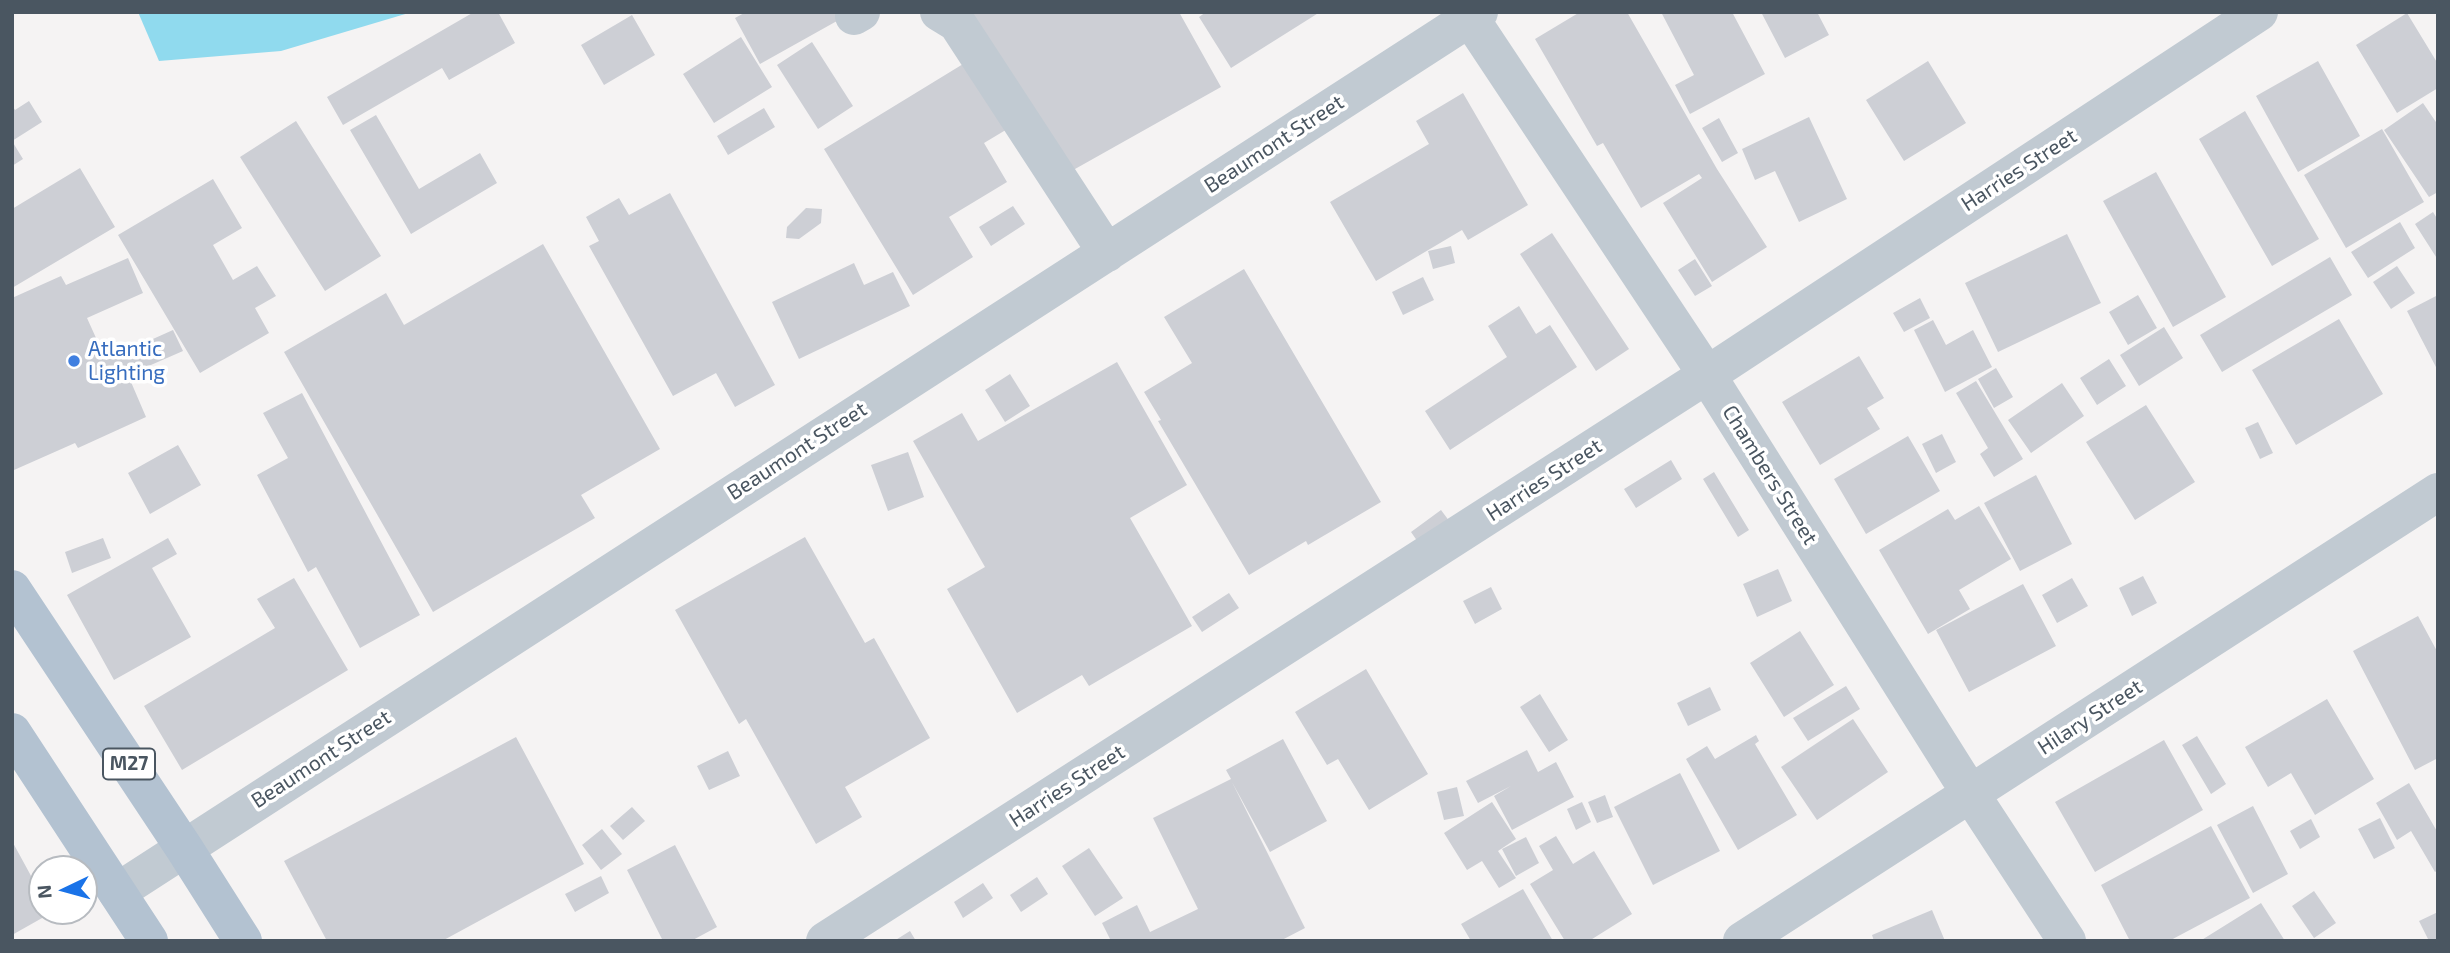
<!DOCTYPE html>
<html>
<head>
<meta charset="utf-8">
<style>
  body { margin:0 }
  #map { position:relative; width:2450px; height:953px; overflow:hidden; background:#f5f3f3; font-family:"Exo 2",sans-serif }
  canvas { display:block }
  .frame { position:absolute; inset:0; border:14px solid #4a5661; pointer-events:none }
  .north { position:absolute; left:28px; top:855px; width:70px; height:70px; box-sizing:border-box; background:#fff; border:2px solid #b7bbc0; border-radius:50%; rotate:265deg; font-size:19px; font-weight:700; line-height:28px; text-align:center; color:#4a5661 }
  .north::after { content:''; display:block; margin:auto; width:24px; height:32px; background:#1a73e8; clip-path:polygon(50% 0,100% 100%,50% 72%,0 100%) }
</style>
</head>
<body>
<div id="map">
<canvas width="2450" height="953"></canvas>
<div class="frame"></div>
<div class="north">N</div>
</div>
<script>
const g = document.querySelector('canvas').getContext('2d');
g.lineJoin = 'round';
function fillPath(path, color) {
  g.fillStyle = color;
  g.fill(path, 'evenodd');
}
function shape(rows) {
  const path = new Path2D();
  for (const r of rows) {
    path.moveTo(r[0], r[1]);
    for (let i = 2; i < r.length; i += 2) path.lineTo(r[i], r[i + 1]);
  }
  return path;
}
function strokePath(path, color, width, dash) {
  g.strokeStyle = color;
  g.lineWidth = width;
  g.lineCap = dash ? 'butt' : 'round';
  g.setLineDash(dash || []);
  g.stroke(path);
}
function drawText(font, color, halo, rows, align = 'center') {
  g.font = font + ' "Exo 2",sans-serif';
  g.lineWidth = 7;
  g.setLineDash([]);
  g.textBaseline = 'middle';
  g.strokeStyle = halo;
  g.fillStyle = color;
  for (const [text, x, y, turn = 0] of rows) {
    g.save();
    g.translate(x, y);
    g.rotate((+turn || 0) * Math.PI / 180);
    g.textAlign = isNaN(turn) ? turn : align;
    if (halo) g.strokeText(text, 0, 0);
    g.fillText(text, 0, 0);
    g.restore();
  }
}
fillPath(shape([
  [138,12,412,12,281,51,159,61]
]), '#90daee');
fillPath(shape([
  [474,12,498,12,515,43,449,80,442,68,343,125,327,97],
  [746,12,853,12,760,64,735,18],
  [967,12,1179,12,1221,87,1059,178],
  [1206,12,1320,12,1231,68,1199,17],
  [1580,12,1627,12,1717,169,1767,247,1712,282,1663,203,1702,178,1699,174,1641,208,1603,143,1597,146,1535,39],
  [1661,12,1732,12,1765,74,1690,114,1675,85,1694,75],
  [1761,12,1817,12,1829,35,1785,58],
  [2407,13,2438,64,2438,88,2397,113,2356,45],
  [632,15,655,55,604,85,581,45],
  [741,37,772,87,714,123,683,74],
  [812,42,853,106,818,129,777,65],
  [968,61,1009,128,984,143,1007,182,949,217,973,257,913,295,824,149],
  [1928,61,1966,123,1904,161,1866,100],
  [2318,61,2360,136,2298,172,2256,96],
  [1463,93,1528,205,1468,240,1462,230,1376,281,1330,202,1429,144,1416,121],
  [29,101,42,122,12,141,12,105,15,110],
  [2423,103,2438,125,2438,192,2429,197,2384,130],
  [764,108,775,127,728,155,717,136],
  [2245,111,2319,239,2272,266,2199,139],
  [376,115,419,189,480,153,497,183,411,234,350,130],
  [1809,117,1847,199,1799,222,1775,171,1755,180,1742,149],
  [1719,118,1738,153,1722,162,1702,128],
  [296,121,381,256,325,291,240,157],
  [2382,129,2424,202,2346,248,2304,175],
  [12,141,23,159,12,166],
  [80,168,115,227,12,288,12,209],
  [2156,172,2226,297,2173,327,2103,201],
  [213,179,242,228,213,245,233,280,257,266,276,296,255,308,269,333,200,373,118,235],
  [670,193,775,385,735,407,716,373,673,396,589,246,599,241,586,217,619,198,629,215],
  [1013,206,1025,224,991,246,979,227],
  [806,208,822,209,821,223,799,239,786,238,787,227],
  [2433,212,2438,220,2438,260,2415,224],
  [2400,222,2415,248,2368,278,2351,252],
  [1552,233,1629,349,1596,371,1520,254],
  [2067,234,2101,303,1998,352,1965,283],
  [543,244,660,449,581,495,595,518,433,612,284,352,386,293,404,325],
  [1451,246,1455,263,1433,269,1428,251],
  [2330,257,2352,295,2222,372,2200,335],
  [128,258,143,293,87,318,106,360,173,330,183,351,128,375,146,417,78,448,75,443,14,470,12,298,61,276,66,285],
  [1695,259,1712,286,1695,296,1678,270],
  [854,263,864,285,893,272,910,306,799,359,772,302],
  [2397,266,2415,293,2391,309,2373,282],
  [1244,269,1381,502,1308,545,1306,541,1249,575,1158,421,1161,420,1144,392,1192,363,1164,317],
  [1423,277,1434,300,1403,315,1392,292],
  [2138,295,2157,328,2128,345,2109,312],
  [2438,295,2438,371,2407,311],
  [1920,298,1930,318,1904,332,1893,313],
  [1519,306,1536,334,1550,325,1577,367,1450,450,1425,411,1507,357,1488,326],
  [2339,319,2383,394,2296,445,2252,370],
  [1933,320,1946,345,1973,330,1992,367,1945,392,1914,330],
  [2164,327,2183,358,2139,386,2120,355],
  [1859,356,1884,398,1867,408,1880,429,1820,465,1782,402],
  [2109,359,2126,386,2097,405,2080,378],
  [1117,362,1187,485,1130,518,1192,626,1089,686,1082,675,1017,713,947,589,985,567,913,441,962,413,978,441],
  [1996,368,2013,397,1994,408,1978,379],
  [1010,374,1030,406,1005,422,985,390],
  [1976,381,2023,459,1994,477,1980,454,1988,448,1956,393],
  [2062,383,2084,416,2031,453,2008,420],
  [302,393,420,615,360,648,316,567,308,572,257,475,288,458,263,413],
  [2146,405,2195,482,2135,520,2086,442],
  [2258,422,2273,453,2260,459,2245,428],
  [1942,434,1956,462,1936,473,1922,444],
  [1908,436,1940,491,1866,534,1834,479],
  [178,445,201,485,150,514,128,473],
  [908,452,924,497,888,511,871,465],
  [1671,460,1682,479,1636,508,1624,489],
  [1714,472,1749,530,1738,537,1703,479],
  [2036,475,2072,544,2020,571,1984,503],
  [1979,506,2011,559,1959,590,1970,609,1928,634,1879,550,1948,509,1955,520],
  [1441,510,1450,522,1420,545,1411,532],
  [805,537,865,643,874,638,930,738,845,787,862,817,816,844,746,719,739,724,675,610],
  [103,538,111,558,72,573,65,552],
  [168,538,177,554,152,568,191,637,114,680,67,595],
  [1778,569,1792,601,1757,617,1743,584],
  [2143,576,2157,603,2132,616,2119,588],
  [294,578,348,670,182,770,144,706,275,628,257,599],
  [2072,578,2088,606,2057,623,2042,595],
  [2023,584,2056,646,1969,692,1936,630],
  [1491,587,1502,609,1475,624,1463,601],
  [1229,593,1239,608,1202,632,1192,617],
  [2418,616,2438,653,2438,758,2415,770,2353,651],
  [1800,631,1834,685,1784,717,1750,663],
  [1366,669,1428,774,1369,810,1338,759,1327,765,1295,712],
  [1846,686,1860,709,1808,741,1793,718],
  [1710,687,1721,710,1688,726,1677,703],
  [1540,694,1568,740,1549,752,1520,707],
  [2327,699,2374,779,2315,815,2291,773,2268,787,2245,747],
  [1853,719,1888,772,1817,820,1781,767],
  [1756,735,1759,741,1755,744,1797,815,1738,850,1686,759,1707,746,1715,759],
  [2197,736,2226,784,2211,794,2182,745],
  [516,737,584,864,442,941,327,941,284,861],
  [1283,739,1327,821,1270,852,1232,782,1305,928,1280,941,1111,941,1102,923,1137,905,1150,932,1198,909,1153,818,1231,779,1226,770],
  [2164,740,2203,810,2095,872,2055,802],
  [1527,750,1538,772,1556,762,1574,797,1512,830,1494,796,1511,786,1478,803,1466,781],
  [728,751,740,776,709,790,697,766],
  [1680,773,1720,851,1653,885,1614,807],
  [2409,783,2438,833,2438,870,2435,872,2411,831,2397,840,2376,803],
  [1457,787,1464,816,1444,820,1437,792],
  [1605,795,1613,817,1597,823,1588,802],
  [1492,802,1516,839,1498,851,1516,878,1499,888,1482,861,1467,870,1444,833],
  [1582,802,1591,822,1576,830,1567,809],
  [2253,806,2288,874,2253,893,2217,825],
  [632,807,645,821,623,840,610,826],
  [2380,818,2395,848,2374,859,2358,829],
  [2311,819,2320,837,2300,849,2290,831],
  [2211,826,2250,898,2169,941,2130,941,2101,885],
  [602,829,622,854,601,870,582,845],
  [1556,836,1573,864,1594,851,1632,914,1589,941,1565,941,1530,884,1553,870,1539,846],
  [1526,837,1539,863,1516,876,1502,849],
  [12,841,42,896,42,911,50,911,51,913,12,935],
  [675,845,717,927,691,941,663,941,627,870],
  [1089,848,1123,898,1095,916,1062,866],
  [601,876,609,893,575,912,565,894],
  [1037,877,1048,894,1021,912,1010,895],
  [983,883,993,898,963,918,954,902],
  [1523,889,1553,941,1471,941,1461,924],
  [2314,891,2336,923,2314,938,2292,906],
  [2261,903,2285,941,2200,941],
  [1932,910,1945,941,1874,941,1872,935],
  [2438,912,2438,941,2429,941,2419,921],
  [910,931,916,941,894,941]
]), '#cdcfd5');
strokePath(shape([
  [939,12,957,23,1107,253],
  [1466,12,1707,375,1970,793,2067,941],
  [854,16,861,12],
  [117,892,1479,12],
  [825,941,1707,375,2259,12],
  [1742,941,2438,492]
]), '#c1cad2', 38);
strokePath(shape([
  [12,589,184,848,243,941],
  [12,732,149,941]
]), '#b3c2d1', 38);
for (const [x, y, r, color] of [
  [74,361,7,"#3f7fe0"]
]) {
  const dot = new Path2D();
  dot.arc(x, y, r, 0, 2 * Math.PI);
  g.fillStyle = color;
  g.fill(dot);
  strokePath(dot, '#fff', 2.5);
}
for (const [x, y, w] of [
  [129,764,52]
]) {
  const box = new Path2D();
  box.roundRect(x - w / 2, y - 15.5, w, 31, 5);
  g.fillStyle = '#fff';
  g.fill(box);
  strokePath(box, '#4a5661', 2);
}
drawText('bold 19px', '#4a5661', null, [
  ["M27",129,764]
]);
drawText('21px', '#4a5661', '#fff', [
  ["Beaumont Street",1274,144,-33],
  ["Harries Street",2019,170,-33],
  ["Beaumont Street",797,451,-33],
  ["Chambers Street",1770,475,58],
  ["Harries Street",1544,480,-33],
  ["Hilary Street",2090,717,-33],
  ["Beaumont Street",321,759,-33],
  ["Harries Street",1067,786,-33]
]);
drawText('21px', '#366cbe', '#fff', [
  ["Atlantic",88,349],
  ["Lighting",88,373]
], 'left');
</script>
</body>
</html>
